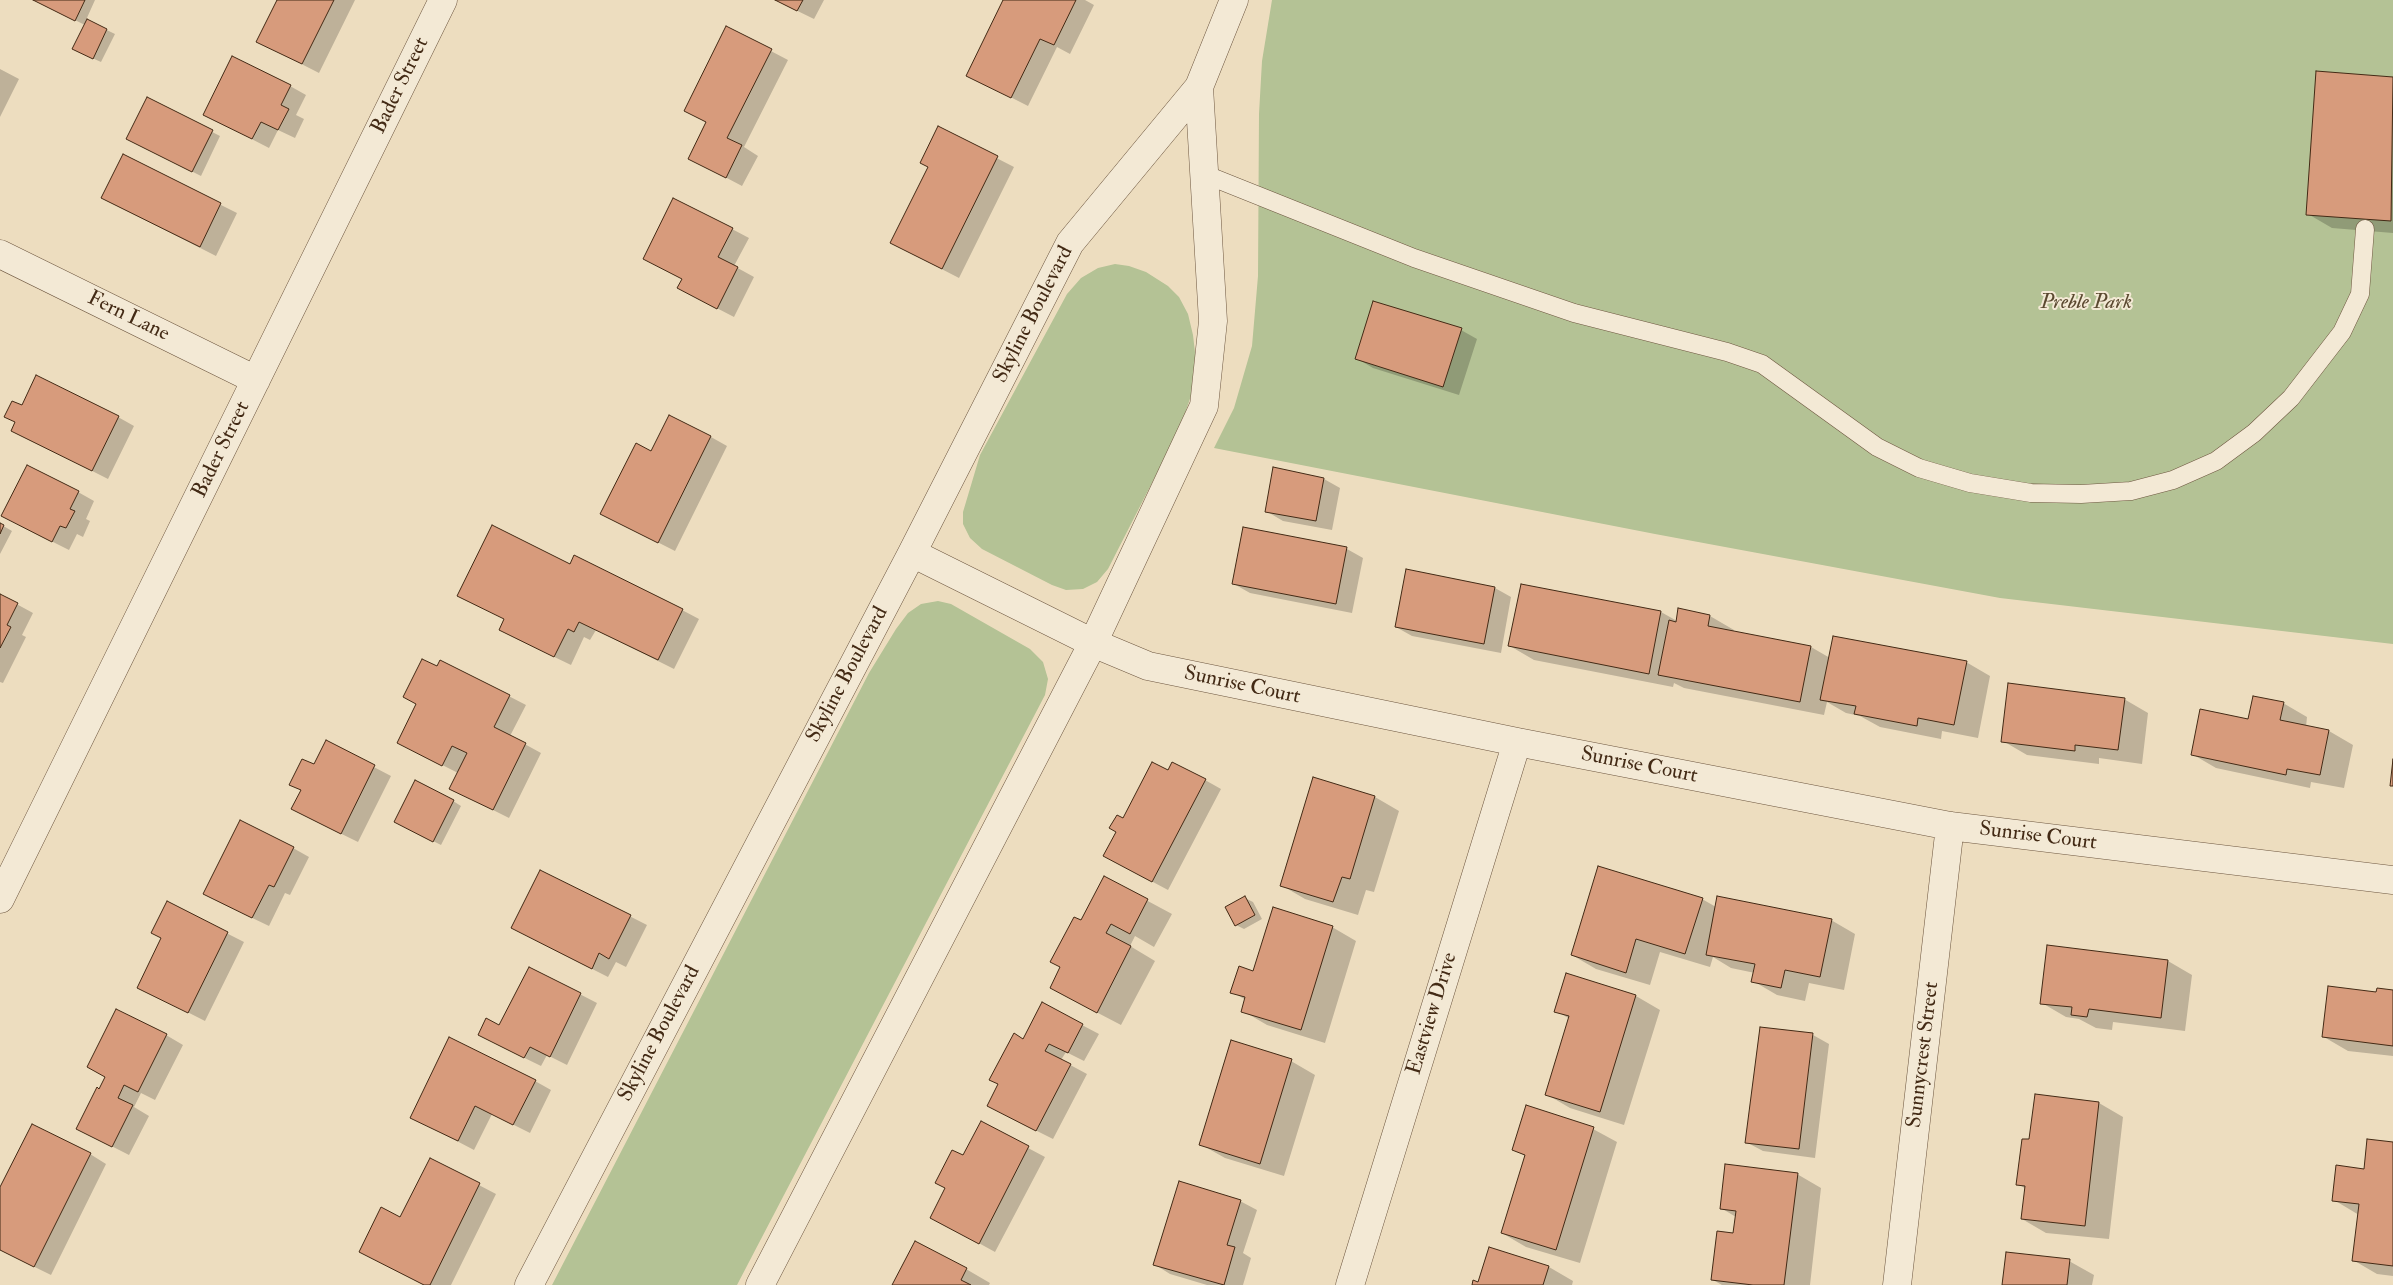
<!DOCTYPE html>
<html>
<head>
<meta charset="utf-8">
<style>
  body { margin:0 }
  canvas { display:block; background:#edddbf }
</style>
</head>
<body>
<canvas width="2393" height="1285"></canvas>
<script>
const g = document.querySelector('canvas').getContext('2d');
g.lineJoin = 'round';
function fillPath(path, color) {
  g.fillStyle = color;
  g.fill(path, 'evenodd');
}
function shape(rows) {
  const path = new Path2D();
  for (const r of rows) {
    path.moveTo(r[0], r[1]);
    for (let i = 2; i < r.length; i += 2) path.lineTo(r[i], r[i + 1]);
  }
  return path;
}
function strokePath(path, color, width, dash) {
  g.strokeStyle = color;
  g.lineWidth = width;
  g.lineCap = dash ? 'butt' : 'round';
  g.setLineDash(dash || []);
  g.stroke(path);
}
function drawText(font, color, halo, rows, align = 'center') {
  g.font = font + ' "IM FELL Double Pica",serif';
  g.lineWidth = 4;
  g.setLineDash([]);
  g.textBaseline = 'middle';
  g.strokeStyle = halo;
  g.fillStyle = color;
  for (const [text, x, y, turn = 0] of rows) {
    g.save();
    g.translate(x, y);
    g.rotate((+turn || 0) * Math.PI / 180);
    g.textAlign = isNaN(turn) ? turn : align;
    if (halo) g.strokeText(text, 0, 0);
    g.fillText(text, 0, 0);
    g.restore();
  }
}
fillPath(shape([
  [1272,0,2393,0,2393,644,2000,598,1655,534,1214,448,1234,408,1252,346,1258,276,1259,114,1262,61],
  [1115,264,1129,266,1146,272,1168,286,1179,297,1188,314,1193,335,1196,361,1194,387,1180,428,1108,569,1097,582,1083,589,1066,590,1052,585,982,549,970,538,963,524,963,512,980,455,1067,294,1081,278,1098,268],
  [938,601,951,604,1030,649,1043,662,1048,679,1045,695,737,1285,552,1285,869,673,896,629,908,613,921,604]
]), '#b4c295');
fillPath(shape([
  [34,0,95,0,86,20,115,34,101,62,81,53,85,25],
  [278,0,355,0,319,73,274,50],
  [775,0,824,0,814,19],
  [1005,0,1085,0,1094,5,1070,54,1057,47,1028,106,967,75],
  [727,28,788,60,744,147,758,156,742,186,689,158,707,123,686,111],
  [0,69,19,79,0,117],
  [2318,73,2393,78,2393,233,2332,228,2308,214],
  [290,86,306,95,296,115,304,119,295,138,278,130,269,148,205,115],
  [148,99,220,136,201,176,135,143],
  [938,128,1014,167,959,278,891,243,929,167],
  [123,156,237,213,216,256,102,198],
  [732,229,749,238,734,266,754,277,734,317,678,288],
  [1461,330,1477,339,1459,395,1373,368,1356,358],
  [22,407,118,417,134,426,108,479,29,439],
  [711,437,727,446,675,551,602,514,652,453],
  [1274,469,1324,479,1340,488,1332,530,1283,521,1266,511],
  [78,492,94,501,86,519,90,521,83,537,77,534,69,550,19,525],
  [0,524,12,531,0,554],
  [1347,549,1363,558,1352,613,1250,593,1234,584],
  [570,566,682,610,699,619,674,669,596,630,590,640,584,637,571,665,517,639,506,620],
  [1522,586,1661,612,1677,621,1710,616,1734,630,1733,632,1811,647,1830,658,1966,662,1990,676,1978,738,1942,731,1941,739,1880,727,1860,716,1846,713,1827,702,1824,715,1684,688,1674,683,1673,687,1534,660,1510,646],
  [1495,588,1511,597,1501,653,1412,636,1396,627],
  [0,595,33,613,22,635,26,637,3,683,0,682],
  [441,661,526,705,510,736,541,753,509,818,467,797,458,773,399,743],
  [2124,699,2148,713,2142,764,2099,758,2099,764,2027,755,2003,741],
  [2283,703,2307,717,2306,727,2329,731,2353,745,2344,788,2311,782,2310,788,2216,768,2192,754,2249,720],
  [326,742,391,776,358,842,309,818,302,791,291,784,314,766],
  [1168,772,1205,780,1221,789,1168,890,1121,865,1123,819],
  [1314,779,1375,797,1399,811,1374,892,1366,890,1358,915,1305,899,1281,885],
  [453,801,461,806,441,845,403,826],
  [293,848,309,857,290,895,285,893,269,926,221,903],
  [541,871,647,925,626,967,616,962,608,977,529,937],
  [1105,878,1172,914,1154,947,1135,936,1130,946,1155,961,1121,1025,1075,1001,1081,922],
  [1245,898,1253,902,1262,919,1244,929,1236,925],
  [1702,899,1716,907,1831,920,1855,934,1844,990,1809,983,1805,1001,1777,995,1753,981,1755,973,1731,968,1713,957,1710,967,1660,952,1650,985,1596,969,1572,955],
  [167,903,244,942,205,1021,138,987,162,938],
  [1332,927,1356,941,1325,1043,1267,1025,1243,1011,1246,1000,1232,992,1254,973],
  [2048,947,2168,961,2192,975,2185,1031,2113,1022,2112,1030,2096,1028,2079,1019,2066,1017,2042,1003],
  [529,968,597,1003,567,1065,547,1055,541,1066,496,1044,500,1027],
  [1567,975,1636,996,1660,1010,1624,1125,1570,1108,1546,1094,1570,1019,1556,1011],
  [2393,992,2393,1056,2348,1051,2324,1037,2377,993],
  [1042,1004,1099,1034,1084,1061,1066,1052,1061,1060,1087,1074,1053,1139,1005,1115,1000,1084],
  [166,1035,183,1045,155,1100,141,1093,134,1107,149,1116,129,1155,78,1129,99,1090],
  [1813,1035,1829,1044,1815,1158,1763,1151,1746,1142],
  [1291,1061,1315,1075,1284,1176,1225,1158,1200,1144],
  [535,1081,551,1090,530,1133,492,1114,474,1150,411,1117],
  [2036,1096,2099,1103,2123,1117,2109,1239,2046,1233,2022,1219,2026,1189,2018,1184,2030,1141],
  [981,1123,1045,1157,995,1252,946,1225,963,1157],
  [1593,1129,1617,1142,1580,1263,1526,1247,1502,1233,1525,1156,1514,1150],
  [2393,1144,2393,1276,2377,1274,2353,1260,2359,1215,2334,1200],
  [90,1154,106,1164,51,1275,0,1250,0,1190],
  [431,1160,496,1194,451,1285,424,1285,360,1252,401,1219],
  [1797,1174,1821,1188,1810,1285,1722,1285,1713,1280,1734,1235,1736,1217,1721,1208],
  [1240,1201,1257,1210,1243,1253,1251,1258,1243,1285,1207,1285,1170,1274,1154,1264],
  [2069,1261,2094,1275,2092,1285,2003,1285],
  [1549,1267,1573,1281,1572,1285,1473,1285],
  [966,1269,990,1283,989,1285,893,1285]
]), '#0003');
const building = shape([
  [33,0,85,0,75,21,33,0],
  [277,0,334,0,302,64,256,42,277,0],
  [775,0,803,0,797,11,775,0],
  [1003,0,1076,0,1054,45,1040,39,1011,98,966,76,1003,0],
  [87,19,107,29,93,59,72,49,87,19],
  [726,26,772,49,727,138,742,145,726,178,688,159,706,122,684,111,726,26],
  [232,56,291,85,281,105,289,109,278,130,261,122,252,139,203,115,232,56],
  [2316,71,2393,77,2391,221,2306,215,2316,71],
  [147,97,213,130,192,172,126,139,147,97],
  [938,126,998,156,942,269,890,243,928,167,920,163,938,126],
  [123,154,221,203,200,247,101,198,123,154],
  [673,198,733,228,718,257,738,267,717,309,677,288,682,279,643,259,673,198],
  [1373,301,1462,328,1443,387,1355,359,1373,301],
  [36,375,119,416,92,471,11,431,15,422,4,417,12,401,22,405,36,375],
  [669,415,711,436,658,543,600,514,636,443,651,451,669,415],
  [27,465,79,491,70,509,75,511,66,528,60,526,52,542,1,516,27,465],
  [1273,467,1324,478,1316,521,1265,512,1273,467],
  [0,523,4,525,0,534,0,523],
  [492,525,570,564,574,555,683,609,658,660,579,622,574,632,568,629,554,657,499,630,504,619,457,596,492,525],
  [1243,527,1347,547,1336,604,1232,584,1243,527],
  [1406,569,1495,587,1484,644,1395,627,1406,569],
  [1521,584,1661,611,1649,674,1508,646,1521,584],
  [0,594,18,603,7,625,11,627,0,648,0,594],
  [1678,608,1710,615,1708,626,1811,646,1800,702,1658,675,1669,620,1676,622,1678,608],
  [1833,636,1967,661,1954,725,1918,718,1917,726,1854,714,1856,706,1820,700,1833,636],
  [422,659,437,666,440,660,510,695,494,727,526,743,493,810,449,789,467,753,452,746,442,766,397,743,416,704,403,697,422,659],
  [2008,683,2125,698,2118,750,2075,745,2075,751,2001,742,2008,683],
  [2253,696,2284,702,2280,720,2329,730,2320,775,2287,769,2286,775,2191,755,2200,709,2248,719,2253,696],
  [326,740,375,765,341,834,291,809,301,790,289,785,302,759,314,764,326,740],
  [2393,759,2393,786,2390,786,2393,759],
  [1152,762,1168,770,1172,762,1206,779,1152,882,1103,856,1116,832,1109,828,1117,815,1123,818,1152,762],
  [1313,777,1375,796,1350,879,1342,877,1333,902,1280,886,1313,777],
  [415,780,454,800,433,842,394,822,415,780],
  [240,820,294,847,274,887,269,885,252,918,203,894,240,820],
  [1598,866,1703,898,1685,954,1636,939,1626,973,1571,955,1598,866],
  [540,870,631,915,609,959,599,953,592,969,511,928,540,870],
  [1104,876,1148,899,1130,934,1111,924,1106,933,1131,946,1097,1013,1050,988,1060,967,1050,962,1074,917,1081,920,1104,876],
  [1245,896,1255,915,1235,926,1225,907,1245,896],
  [1717,896,1832,919,1820,977,1785,970,1781,988,1751,982,1755,964,1706,955,1717,896],
  [167,901,228,932,188,1013,137,988,161,938,151,933,167,901],
  [1273,907,1333,926,1301,1030,1241,1012,1245,997,1230,993,1239,966,1253,971,1273,907],
  [2047,945,2168,960,2161,1018,2089,1009,2087,1017,2071,1015,2072,1007,2040,1004,2047,945],
  [529,967,581,993,550,1057,530,1047,524,1058,478,1035,486,1018,499,1025,529,967],
  [1566,973,1636,995,1600,1112,1545,1095,1569,1016,1554,1012,1566,973],
  [2328,986,2376,992,2377,988,2393,990,2393,1046,2322,1037,2328,986],
  [1042,1002,1083,1024,1068,1053,1049,1044,1045,1051,1071,1064,1036,1131,987,1106,998,1084,989,1080,1014,1033,1023,1039,1042,1002],
  [116,1009,167,1034,138,1092,124,1085,118,1098,133,1105,112,1147,76,1129,97,1087,99,1089,105,1077,87,1067,116,1009],
  [1760,1027,1813,1033,1799,1149,1745,1143,1760,1027],
  [449,1037,536,1080,513,1125,475,1106,458,1141,410,1118,449,1037],
  [1231,1040,1292,1059,1260,1164,1199,1145,1231,1040],
  [2035,1094,2099,1102,2085,1226,2021,1219,2025,1186,2016,1185,2022,1139,2029,1139,2035,1094],
  [1526,1105,1594,1127,1556,1250,1501,1233,1525,1155,1512,1150,1526,1105],
  [981,1121,1029,1146,979,1244,930,1218,945,1188,935,1183,952,1150,963,1155,981,1121],
  [32,1124,91,1153,34,1267,0,1250,0,1187,32,1124],
  [2367,1139,2393,1142,2393,1266,2352,1261,2359,1204,2332,1201,2336,1165,2364,1169,2367,1139],
  [430,1158,480,1183,430,1285,424,1285,359,1252,381,1207,400,1217,430,1158],
  [1725,1164,1798,1173,1784,1285,1753,1285,1711,1280,1717,1231,1733,1233,1736,1211,1720,1209,1725,1164],
  [1179,1181,1241,1200,1227,1245,1235,1247,1224,1285,1153,1265,1179,1181],
  [915,1241,967,1268,961,1280,971,1285,892,1285,915,1241],
  [1489,1247,1549,1266,1543,1285,1472,1285,1473,1280,1478,1282,1489,1247],
  [2006,1252,2070,1259,2067,1285,2002,1285,2006,1252]
]);
fillPath(building, '#d79b7c');
strokePath(building, '#432a15', 1);
const service = shape([
  [1204,174,1414,258,1574,313,1727,352,1762,364,1877,447,1919,468,1970,483,2031,493,2081,494,2131,491,2173,480,2216,461,2254,433,2291,398,2342,332,2360,294,2365,229]
]);
const minor = shape([
  [0,254,256,380],
  [912,553,1093,643,1148,666,1517,742,1950,826,2393,880],
  [0,899,443,0],
  [529,1285,912,553,1070,243,1199,87,1234,0],
  [760,1285,1093,643,1204,406,1213,321,1199,87],
  [1350,1285,1517,742],
  [1897,1285,1950,826]
]);
strokePath(service, '#6e5740', 19);
strokePath(minor, '#6e5740', 29);
strokePath(service, '#f3e9d5', 18);
strokePath(minor, '#f3e9d5', 28);
drawText('21px', '#432a15', '#f3e9d5', [
  ["Bader Street",401,86,-64],
  ["Skyline Boulevard",1034,315,-63],
  ["Fern Lane",128,317,26],
  ["Bader Street",222,450,-64],
  ["Skyline Boulevard",848,675,-62],
  ["Sunrise Court",1242,686,12],
  ["Sunrise Court",1639,766,11],
  ["Sunrise Court",2038,837,7],
  ["Eastview Drive",1433,1014,-73],
  ["Skyline Boulevard",660,1034,-62],
  ["Sunnycrest Street",1924,1055,-83]
]);
drawText('italic 21px', '#5a482f', '#f3e9d5', [
  ["Preble Park",2086,303]
]);
</script>
</body>
</html>
